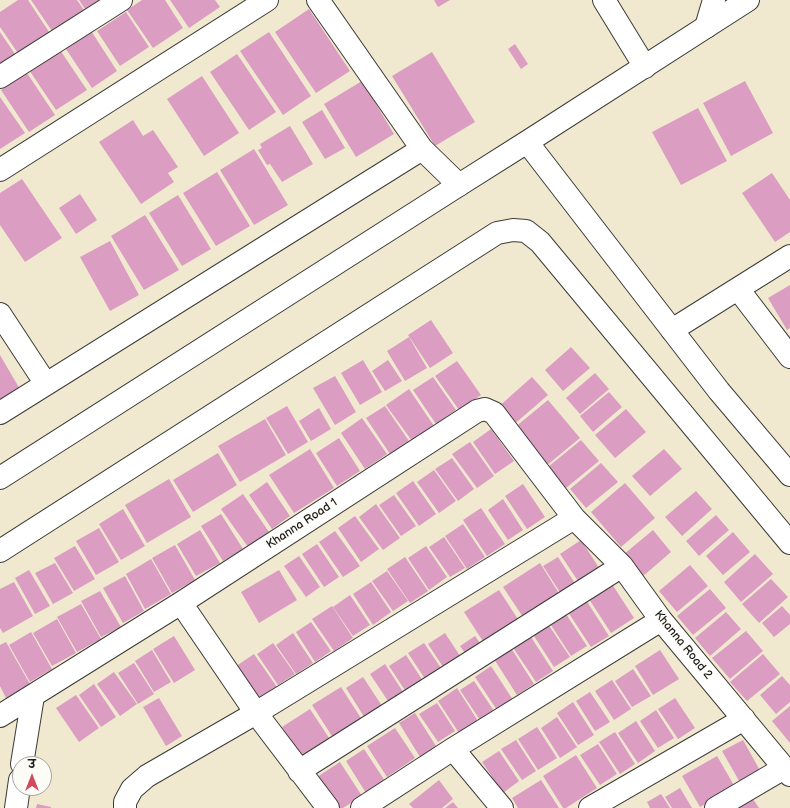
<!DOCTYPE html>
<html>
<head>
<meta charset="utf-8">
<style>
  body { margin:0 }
  #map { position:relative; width:790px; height:808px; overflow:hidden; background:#f0e9d0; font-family:"Balsamiq Sans","Playpen Sans Deva",sans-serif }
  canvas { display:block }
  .north { position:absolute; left:12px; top:756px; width:40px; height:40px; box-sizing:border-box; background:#fdfcf7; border:1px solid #a3a29f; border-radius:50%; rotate:0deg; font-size:11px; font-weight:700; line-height:16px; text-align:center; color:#1c1c1c }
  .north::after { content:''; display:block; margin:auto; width:14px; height:18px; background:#d1495b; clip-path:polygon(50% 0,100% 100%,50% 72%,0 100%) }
</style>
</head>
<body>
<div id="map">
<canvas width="790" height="808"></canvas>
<div class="north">उ</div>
</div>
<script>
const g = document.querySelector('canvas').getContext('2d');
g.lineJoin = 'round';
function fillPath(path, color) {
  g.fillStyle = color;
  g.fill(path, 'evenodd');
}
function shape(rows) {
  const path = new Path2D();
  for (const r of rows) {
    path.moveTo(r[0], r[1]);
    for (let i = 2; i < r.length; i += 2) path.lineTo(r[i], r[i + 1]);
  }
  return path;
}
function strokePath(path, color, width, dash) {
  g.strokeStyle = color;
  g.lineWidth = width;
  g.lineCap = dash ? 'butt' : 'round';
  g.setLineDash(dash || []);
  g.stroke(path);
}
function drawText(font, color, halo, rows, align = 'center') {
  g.font = font + ' "Balsamiq Sans",sans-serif';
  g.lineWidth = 3;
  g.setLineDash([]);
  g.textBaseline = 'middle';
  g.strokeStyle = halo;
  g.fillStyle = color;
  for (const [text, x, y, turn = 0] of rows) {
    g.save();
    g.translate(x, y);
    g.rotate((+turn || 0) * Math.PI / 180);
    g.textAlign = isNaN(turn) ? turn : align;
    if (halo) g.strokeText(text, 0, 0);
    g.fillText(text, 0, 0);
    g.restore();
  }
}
fillPath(shape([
  [18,0,28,0,53,38,22,59,0,27,0,12],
  [31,0,77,0,86,13,54,34],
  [79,0,105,0,87,12],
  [142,0,165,0,183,28,153,48,127,10],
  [170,0,215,0,220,7,189,28],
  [434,0,450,0,438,7],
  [309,9,350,71,316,93,275,32],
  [126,12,149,47,120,66,97,31],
  [88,26,117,71,92,88,62,43],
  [0,32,19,60,0,73],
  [269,32,311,96,283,115,240,51],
  [515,44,528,64,521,69,508,49],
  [58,47,87,90,56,110,27,67],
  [432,52,475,122,435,146,392,76],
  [237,54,276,112,249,130,210,72],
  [27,73,55,115,29,132,1,90],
  [202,76,239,133,204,156,167,99],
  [362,81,394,134,356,157,324,104],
  [745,81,773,133,731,156,703,103],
  [0,97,25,133,0,149],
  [698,108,727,161,681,185,652,132],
  [322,110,345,148,325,159,302,122],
  [133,120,143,136,153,130,178,167,168,173,174,182,141,204,99,142],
  [290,126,313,164,282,182,270,164,267,165,258,150,262,148,260,144],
  [254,149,288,205,254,225,220,170],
  [217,172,250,226,216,246,183,193],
  [772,173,790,200,790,232,775,242,742,193],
  [22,179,62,238,25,262,0,225,0,193],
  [80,194,97,220,76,234,59,208],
  [178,195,211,249,182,266,149,213],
  [145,215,179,270,144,290,111,236],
  [110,241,139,295,110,311,80,257],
  [790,285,790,328,787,330,768,298],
  [431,320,453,353,430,368,408,335],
  [409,337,427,368,405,381,387,351],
  [571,347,590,368,563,391,545,370],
  [0,355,21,391,0,403],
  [363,360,382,392,360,405,341,373],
  [388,360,402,381,385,391,372,371],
  [457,361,481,395,459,410,435,376],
  [595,373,609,389,580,414,566,398],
  [335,376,356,412,335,425,313,388],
  [433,377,456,410,436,424,413,390],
  [532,377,548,395,511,427,496,409],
  [409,389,434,426,412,441,386,405],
  [609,392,622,407,593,432,580,416],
  [548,400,580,438,546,466,514,428],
  [287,406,308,442,288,454,266,418],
  [385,406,409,441,390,454,366,418],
  [319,408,331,429,311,441,299,421],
  [626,409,646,432,615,458,595,435],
  [362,418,387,454,365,469,341,433],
  [265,419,286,455,240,482,218,446],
  [491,429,514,461,495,474,473,442],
  [339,438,360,471,337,486,316,453],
  [581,440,599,461,566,488,548,467],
  [470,442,494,476,477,488,452,454],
  [310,449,334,488,294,513,269,475],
  [664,449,682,469,650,496,632,476],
  [218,453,237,485,193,512,173,480],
  [452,458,474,489,458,501,435,469],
  [601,463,618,482,586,508,570,489],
  [434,470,456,501,439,513,417,482],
  [169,479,191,517,147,543,125,505],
  [413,481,436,514,419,526,396,493],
  [267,482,290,516,272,529,249,495],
  [625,483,655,518,621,547,591,512],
  [523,484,545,517,527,529,505,496],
  [696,491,712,509,682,536,665,517],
  [243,494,269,532,248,547,221,509],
  [394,495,416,526,401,536,379,505],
  [503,499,523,530,508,540,488,510],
  [376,504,400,538,383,550,359,517],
  [481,508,505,544,487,556,463,520],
  [123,509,145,546,121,560,99,524],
  [221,514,243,549,223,561,201,526],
  [716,515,729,530,699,556,686,541],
  [355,516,379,549,361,562,338,528],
  [463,524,485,557,467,569,445,536],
  [99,528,119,562,96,575,76,541],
  [200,530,220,563,196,576,177,544],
  [653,530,671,552,642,577,623,555],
  [335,531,360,566,343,577,319,542],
  [733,532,750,552,723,575,706,556],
  [444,537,465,568,450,577,429,547],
  [581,540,603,574,582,587,560,554],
  [317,544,339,577,324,587,302,554],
  [175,545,195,580,172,593,152,558],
  [75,546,95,579,74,591,54,558],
  [426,546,447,577,429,590,408,558],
  [755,554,773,574,741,602,724,582],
  [299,556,320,587,306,597,284,566],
  [405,557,428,591,410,603,387,569],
  [558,557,578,588,563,597,543,566],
  [151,559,171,594,145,609,126,574],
  [55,563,73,593,53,604,35,573],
  [540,563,563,600,527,623,503,587],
  [690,565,708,586,677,612,659,591],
  [29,570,50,606,35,614,15,578],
  [279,570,297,600,259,623,241,592],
  [387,571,408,601,393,611,372,581],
  [125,576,144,611,123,623,103,588],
  [771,579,788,597,759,623,742,604],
  [610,581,634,618,611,633,587,596],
  [14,582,33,616,3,633,0,628,0,589],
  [371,582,391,612,373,625,353,594],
  [710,589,726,608,693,635,677,616],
  [499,590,523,627,488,649,464,612],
  [100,591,121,627,101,637,81,601],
  [350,595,370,625,353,636,333,607],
  [586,600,609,636,591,647,568,612],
  [81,604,101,639,77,652,57,617],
  [332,606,353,638,334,651,312,619],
  [782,606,790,615,790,624,774,637,762,623],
  [564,611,587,646,571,656,549,622],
  [726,612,741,629,710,656,695,638],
  [57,619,76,653,52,666,33,633],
  [311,622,331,651,315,662,296,632],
  [548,624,570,657,554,667,532,633],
  [746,631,763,651,730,679,712,658],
  [31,632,52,669,30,682,9,645],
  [293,633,313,663,296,674,276,645],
  [445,633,464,662,447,673,428,644],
  [529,634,553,671,536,682,512,646],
  [174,636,195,670,174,683,153,649],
  [475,636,485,650,470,660,460,646],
  [6,642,31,686,7,700,0,686,0,645],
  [273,643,295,674,278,685,257,654],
  [424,643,445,674,429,685,408,653],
  [511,648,534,684,517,695,494,659],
  [152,650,171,682,154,692,135,661],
  [660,650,679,679,653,695,635,666],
  [254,654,277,687,258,700,235,667],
  [763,654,780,674,747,701,730,682],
  [406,655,425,684,408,695,389,666],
  [134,663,154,694,138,704,118,673],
  [385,664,407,698,392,707,370,674],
  [491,666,513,700,497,710,475,677],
  [633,669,651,696,632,707,615,681],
  [114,672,137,704,120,716,97,684],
  [782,676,790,685,790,702,776,714,760,695],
  [363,677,386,712,368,723,346,688],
  [612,680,631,709,614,720,595,691],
  [474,681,494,711,480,720,460,690],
  [94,684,116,717,101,727,79,695],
  [341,687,366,726,337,744,312,705],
  [457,688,478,721,459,733,438,701],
  [590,692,610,722,595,731,576,701],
  [76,695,99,728,79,742,56,708],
  [159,698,182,736,166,746,143,707],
  [675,698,695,728,678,739,658,709],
  [573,702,594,735,578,745,557,713],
  [437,703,455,731,438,742,419,714],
  [790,706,790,743,772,721],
  [310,709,335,747,307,765,282,727],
  [656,710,674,738,658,748,640,721],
  [415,713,436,746,420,757,399,723],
  [557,717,577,747,560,758,541,728],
  [636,721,655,751,638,763,618,733],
  [537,727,557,758,538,770,518,739],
  [395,728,415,758,387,777,367,746],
  [615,732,635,764,620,774,599,742],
  [516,740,536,771,522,780,501,749],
  [743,740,762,774,742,786,722,751],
  [598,744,617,774,600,785,580,755],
  [364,749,385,781,366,793,346,761],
  [499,751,519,781,503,793,482,762],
  [576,755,597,788,566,808,563,808,543,776],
  [717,756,735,787,700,807,682,776],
  [340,762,362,796,343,808,338,808,317,777],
  [439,780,453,799,442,808,413,808,409,804],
  [541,780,559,808,518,808,512,798],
  [680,788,692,808,672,808,665,797],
  [749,793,759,808,732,808],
  [661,794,670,808,650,808,647,802],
  [453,802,458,808,445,808],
  [37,804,51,807,51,808,36,808]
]), '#db9dc1');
const minor = shape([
  [318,0,422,149,459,185],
  [604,0,645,67],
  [706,27,714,0],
  [0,77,121,0],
  [0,170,267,0],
  [738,289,790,357],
  [0,314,46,384],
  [672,330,790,256],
  [0,413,422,149],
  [0,551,497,233,513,230,526,231,540,242,790,543],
  [181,603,256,713,328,808],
  [0,716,181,603,477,411,485,409,494,413,574,518,622,566,661,620,790,775],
  [453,749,502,808],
  [22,764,33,696],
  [299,771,622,566],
  [16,808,20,780],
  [125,808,125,802,132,789,147,776,256,713,574,518],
  [362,808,453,749,661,620],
  [590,808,744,719],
  [716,808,784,768]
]);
const tertiary = shape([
  [527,142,719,391,790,475],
  [0,478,459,185,527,142,748,0]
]);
strokePath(minor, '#3c3b37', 24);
strokePath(tertiary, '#3c3b37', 24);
strokePath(minor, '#fff', 22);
strokePath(tertiary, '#fff', 22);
drawText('12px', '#1c1c1c', '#fdfcf7', [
  ["Khanna Road 1",302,524,-33],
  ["Khanna Road 2",683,645,51]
]);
</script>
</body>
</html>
